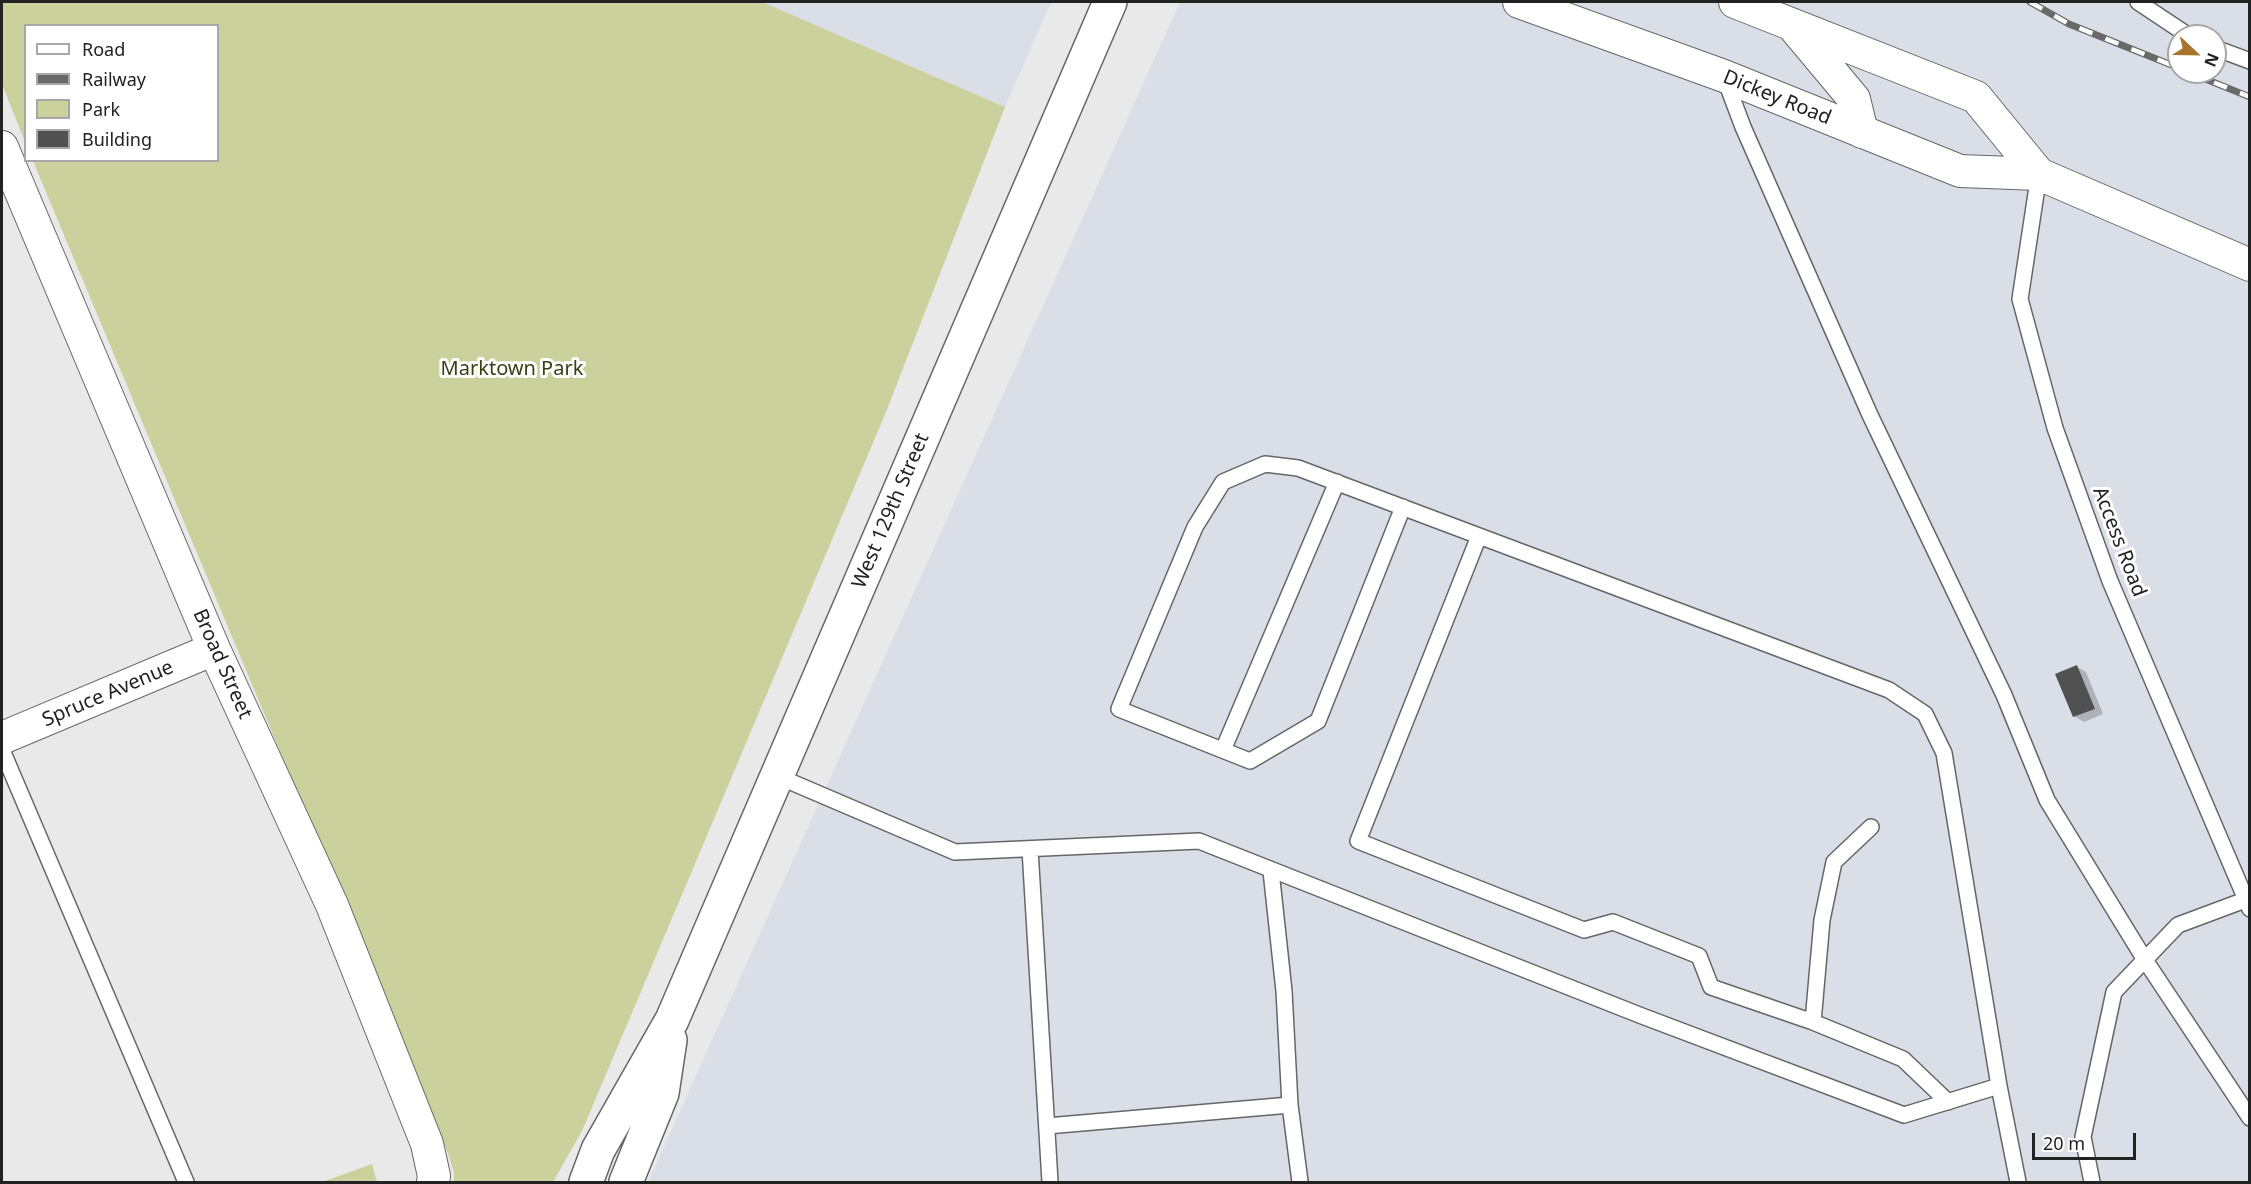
<!DOCTYPE html>
<html>
<head>
<meta charset="utf-8">
<style>
  body { margin:0 }
  #map { position:relative; width:2251px; height:1184px; overflow:hidden; background:#e9e9ea; font-family:"Noto Sans",sans-serif }
  canvas { display:block }
  .frame { position:absolute; inset:0; border:3px solid #222223; pointer-events:none }
  .legend { position:absolute; left:24px; top:24px; width:195px; height:138px; box-sizing:border-box; background:#fff; border:2px solid #a7a7a7; margin:0; padding:8px 10px; list-style:none; font-size:18px; color:#222223 }
  .legend li { display:flex; align-items:center; gap:12px; height:30px }
  .legend b { width:30px; border:2px solid #a7a7a7 }
  .north { position:absolute; left:2167px; top:24px; width:60px; height:60px; box-sizing:border-box; background:#fff; border:2px solid #a7a7a7; border-radius:50%; rotate:112deg; font-size:16px; font-weight:700; line-height:24px; text-align:center; color:#222223 }
  .north::after { content:''; display:block; margin:auto; width:21px; height:27px; background:#a8742d; clip-path:polygon(50% 0,100% 100%,50% 72%,0 100%) }
  .scale { position:absolute; left:2032px; top:1133px; width:104px; height:27px; box-sizing:border-box; border:3px solid #222223; border-top:0; padding-left:8px; font-size:18px; line-height:21px; white-space:nowrap; color:#222223; -webkit-text-stroke:4px #fff; paint-order:stroke }
</style>
</head>
<body>
<div id="map">
<canvas width="2251" height="1184"></canvas>
<div class="frame"></div>
<ul class="legend">
<li><b style="height:8px;background:#fff"></b>Road</li>
<li><b style="height:8px;background:#69696a"></b>Railway</li>
<li><b style="height:16px;background:#cad19d"></b>Park</li>
<li><b style="height:16px;background:#525151"></b>Building</li>
</ul>
<div class="north">N</div>
<div class="scale">20 m</div>
</div>
<script>
const g = document.querySelector('canvas').getContext('2d');
g.lineJoin = 'round';
function fillPath(path, color) {
  g.fillStyle = color;
  g.fill(path, 'evenodd');
}
function shape(rows) {
  const path = new Path2D();
  for (const r of rows) {
    path.moveTo(r[0], r[1]);
    for (let i = 2; i < r.length; i += 2) path.lineTo(r[i], r[i + 1]);
  }
  return path;
}
function strokePath(path, color, width, dash) {
  g.strokeStyle = color;
  g.lineWidth = width;
  g.lineCap = dash ? 'butt' : 'round';
  g.setLineDash(dash || []);
  g.stroke(path);
}
function drawText(font, color, halo, rows, align = 'center') {
  g.font = font + ' "Noto Sans",sans-serif';
  g.lineWidth = 6;
  g.setLineDash([]);
  g.textBaseline = 'middle';
  g.strokeStyle = halo;
  g.fillStyle = color;
  for (const [text, x, y, turn = 0] of rows) {
    g.save();
    g.translate(x, y);
    g.rotate((+turn || 0) * Math.PI / 180);
    g.textAlign = isNaN(turn) ? turn : align;
    if (halo) g.strokeText(text, 0, 0);
    g.fillText(text, 0, 0);
    g.restore();
  }
}
fillPath(shape([
  [762,2,1051,2,1005,107],
  [1180,2,2249,2,2249,1182,648,1182],
  [2179,36,2215,36,2215,72,2179,72]
]), '#dadee6');
fillPath(shape([
  [2,2,762,2,1005,107,886,412,582,1131,553,1182,454,1182,454,1173,448,1153,33,161,218,160,218,26,26,26,25,142,2,84],
  [372,1164,377,1182,322,1182]
]), '#cad19d');
fillPath(shape([
  [2077,667,2086,672,2103,714,2084,722,2074,716]
]), '#0003');
fillPath(shape([
  [2077,665,2095,709,2073,717,2055,674]
]), '#525151');
const service = shape([
  [2138,2,2189,36],
  [2215,48,2250,61],
  [1725,79,1743,127,1870,415,2004,695,2047,800,2145,960,2250,1118],
  [2039,174,2020,299,2055,428,2110,581,2250,909],
  [1403,507,1318,721,1250,761,1119,709,1195,527,1223,482,1265,464,1298,468,1889,690,1925,714,1944,753,1999,1086,2018,1182],
  [1479,536,1358,841,1584,930,1613,922,1699,956,1711,987,1813,1022],
  [2,750,186,1182],
  [1223,750,1337,482],
  [777,776,955,852,1199,841,1642,1016,1904,1115,1999,1086],
  [1871,827,1834,862,1822,920,1813,1022,1903,1059,1948,1102],
  [1030,849,1050,1182],
  [1271,871,1284,991,1290,1105,1300,1182],
  [1047,1126,1290,1105],
  [2092,1182,2083,1137,2114,992,2178,925,2245,900]
]);
const minor = shape([
  [1519,2,1724,76,1960,171,2039,174,2250,265],
  [1735,2,1976,97,2039,174],
  [1793,26,1854,99,1862,132],
  [2,147,214,649,332,905,427,1144,434,1176,433,1182],
  [2,738,214,649]
]);
const secondary = shape([
  [586,1182,598,1150,672,1020,1110,2],
  [626,1182,662,1093,670,1040]
]);
strokePath(service, '#656667', 18);
strokePath(minor, '#656667', 34);
strokePath(secondary, '#656667', 36);
strokePath(service, '#fff', 15);
strokePath(minor, '#fff', 32);
strokePath(secondary, '#fff', 33);
const rail = shape([
  [2030,2,2069,24,2179,68],
  [2188,72,2250,97]
]);
strokePath(rail, '#69696a', 7);
strokePath(rail, '#fff', 4.5, [14]);
drawText('20px', '#222223', '#fff', [
  ["Dickey Road",1777,98,22],
  ["West 129th Street",891,511,-67],
  ["Access Road",2119,542,69],
  ["Broad Street",222,664,66],
  ["Spruce Avenue",108,694,-23]
]);
drawText('20px', '#3b3f14', '#fff', [
  ["Marktown Park",512,369]
]);
</script>
</body>
</html>
